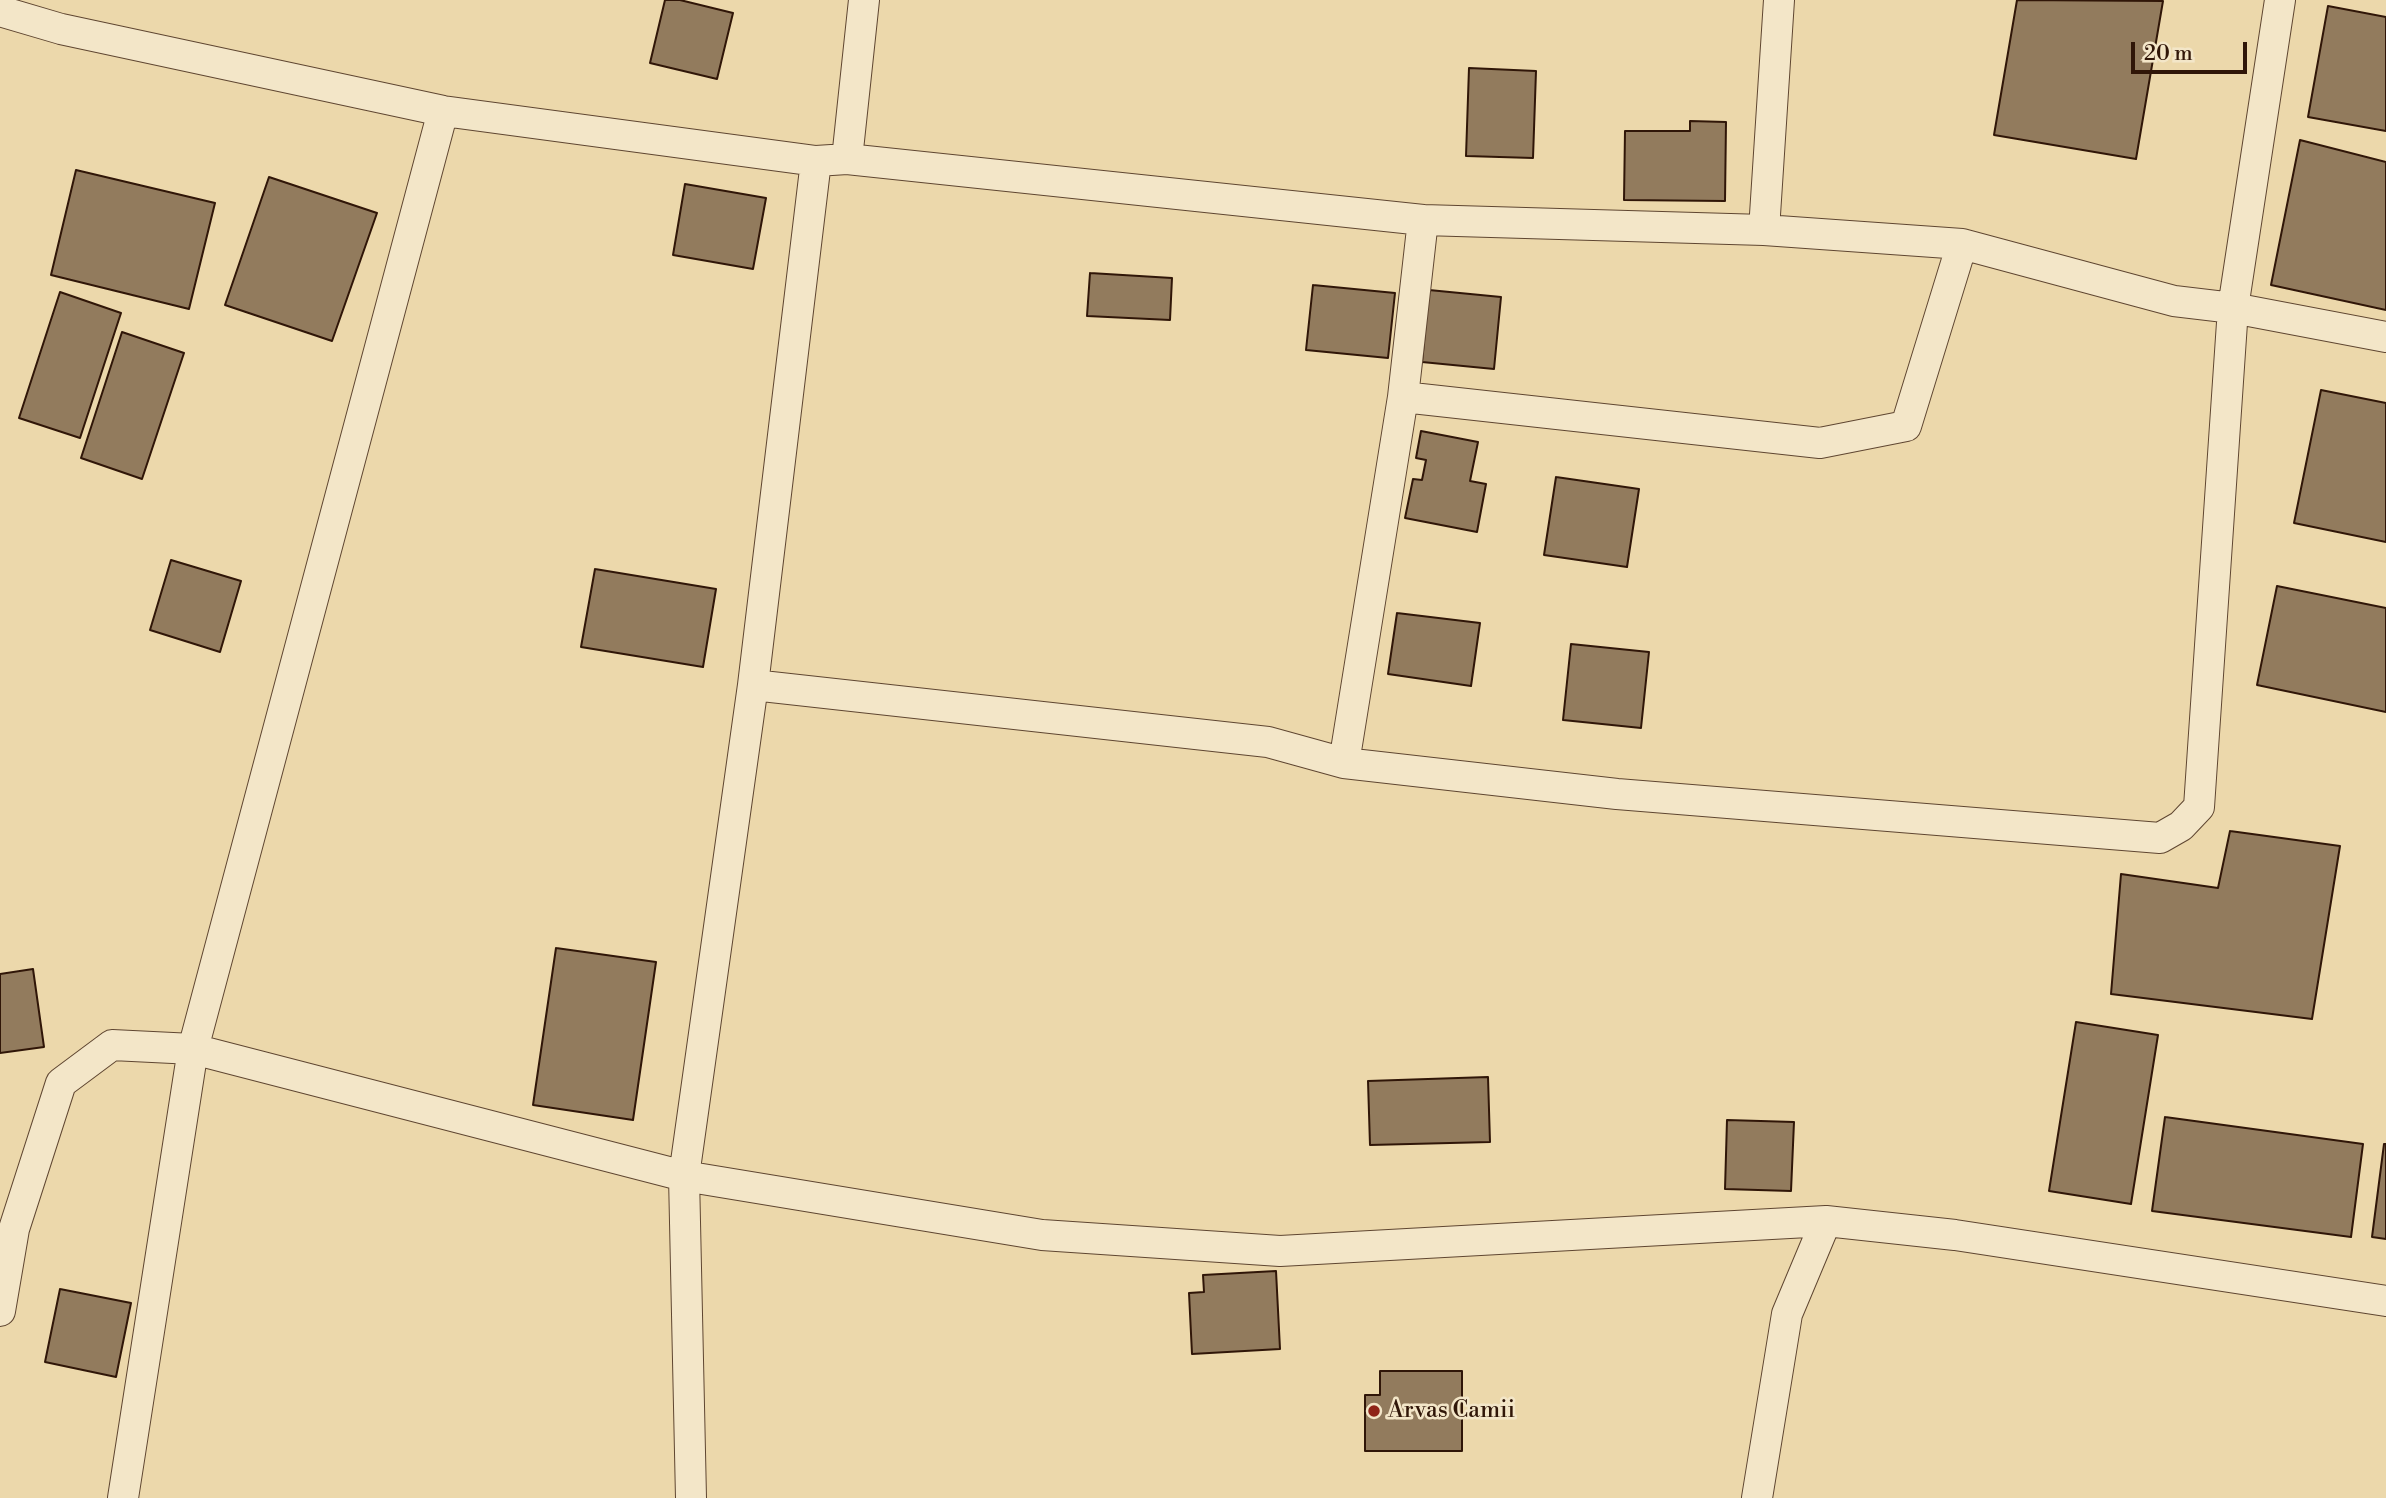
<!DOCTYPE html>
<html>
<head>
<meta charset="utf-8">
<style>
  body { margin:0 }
  #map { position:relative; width:2386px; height:1498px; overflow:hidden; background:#ecd8ab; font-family:"Libre Bodoni",serif }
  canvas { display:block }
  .scale { position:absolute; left:2131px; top:42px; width:116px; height:32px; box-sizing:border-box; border:4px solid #301608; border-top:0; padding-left:9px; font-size:21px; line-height:24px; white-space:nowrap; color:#301608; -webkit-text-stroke:5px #f3e6c8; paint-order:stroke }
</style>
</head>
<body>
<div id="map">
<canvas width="2386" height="1498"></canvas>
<div class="scale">20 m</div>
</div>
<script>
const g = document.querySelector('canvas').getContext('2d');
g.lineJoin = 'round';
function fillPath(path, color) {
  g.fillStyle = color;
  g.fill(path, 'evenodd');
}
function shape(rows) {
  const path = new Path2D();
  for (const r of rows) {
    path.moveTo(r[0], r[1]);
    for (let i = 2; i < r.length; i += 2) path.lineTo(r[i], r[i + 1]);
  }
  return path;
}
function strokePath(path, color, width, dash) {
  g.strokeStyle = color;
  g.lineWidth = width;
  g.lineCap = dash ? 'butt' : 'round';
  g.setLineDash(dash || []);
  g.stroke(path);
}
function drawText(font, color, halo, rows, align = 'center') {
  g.font = font + ' "Libre Bodoni",serif';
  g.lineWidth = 5;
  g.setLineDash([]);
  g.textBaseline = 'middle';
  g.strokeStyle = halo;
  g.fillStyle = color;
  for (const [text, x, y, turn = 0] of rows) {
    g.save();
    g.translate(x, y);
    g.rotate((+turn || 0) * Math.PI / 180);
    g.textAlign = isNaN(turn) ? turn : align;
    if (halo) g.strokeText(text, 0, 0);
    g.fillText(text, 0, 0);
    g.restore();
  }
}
const building = shape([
  [665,0,680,0,733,13,717,79,650,63,665,0],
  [2017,0,2163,1,2136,159,1994,135,2017,0],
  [2328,6,2386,17,2386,131,2308,117,2328,6],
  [1469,68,1536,71,1533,158,1466,156,1469,68],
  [1690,121,1726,122,1725,201,1624,200,1625,131,1690,131,1690,121],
  [2300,140,2386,162,2386,310,2271,285,2300,140],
  [76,170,215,203,189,309,51,275,76,170],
  [269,177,377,213,332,341,225,305,269,177],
  [685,184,766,198,753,269,673,255,685,184],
  [1090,273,1172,278,1170,320,1087,316,1090,273],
  [1313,285,1395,293,1388,358,1306,350,1313,285],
  [1429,290,1501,297,1494,369,1422,362,1429,290],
  [60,292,121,313,80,438,19,418,60,292],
  [122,332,184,353,142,479,81,458,122,332],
  [2321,390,2386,403,2386,542,2294,523,2321,390],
  [1421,431,1478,442,1470,481,1486,484,1477,532,1405,518,1413,479,1422,480,1426,460,1416,458,1421,431],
  [1556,477,1639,489,1627,567,1544,555,1556,477],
  [171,560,241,581,220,652,150,630,171,560],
  [595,569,716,589,703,667,581,647,595,569],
  [2277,586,2386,608,2386,712,2257,685,2277,586],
  [1397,613,1480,623,1471,686,1388,674,1397,613],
  [1571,644,1649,652,1641,728,1563,720,1571,644],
  [2230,831,2340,846,2312,1019,2111,994,2121,874,2218,888,2230,831],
  [556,948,656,962,633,1120,533,1105,556,948],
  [33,969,44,1047,0,1053,0,974,33,969],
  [2076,1022,2158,1035,2131,1204,2049,1191,2076,1022],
  [1488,1077,1490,1142,1370,1145,1368,1081,1488,1077],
  [2165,1117,2363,1144,2351,1237,2152,1211,2165,1117],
  [1727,1120,1794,1122,1791,1191,1725,1189,1727,1120],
  [2384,1144,2386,1144,2386,1239,2372,1237,2384,1144],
  [1276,1271,1280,1349,1192,1354,1189,1293,1204,1292,1203,1275,1276,1271],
  [60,1289,131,1303,116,1377,45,1362,60,1289],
  [1380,1371,1462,1371,1462,1451,1365,1451,1365,1395,1380,1395,1380,1371]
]);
fillPath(building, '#927b5d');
strokePath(building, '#301608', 2);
const minor = shape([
  [0,11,61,29,443,111,816,161,847,159,1423,220,1764,230,1962,244,2174,301,2233,308,2386,337],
  [847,159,864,0],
  [1764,230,1779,0],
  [1403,397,1820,443,1906,426,1962,244],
  [753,685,1268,742,1344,763,1617,794,2160,838,2181,826,2199,807,2233,308,2280,0],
  [1344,763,1403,397,1423,220],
  [0,1311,14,1229,61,1083,112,1045,193,1049,684,1176,1042,1235,1280,1251,1826,1221,1955,1235,2386,1301],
  [123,1498,193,1049,443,111],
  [691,1498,684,1176,753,685,816,161],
  [1757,1498,1787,1314,1826,1221]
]);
strokePath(minor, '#5f4631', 32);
strokePath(minor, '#f3e6c8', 30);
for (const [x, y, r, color] of [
  [1374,1411,7,"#8f2418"]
]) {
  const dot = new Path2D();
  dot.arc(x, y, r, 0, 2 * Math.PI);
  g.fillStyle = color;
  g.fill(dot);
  strokePath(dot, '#f3e6c8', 2.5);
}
drawText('23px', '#301608', '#f3e6c8', [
  ["Arvas Camii",1388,1411]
], 'left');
</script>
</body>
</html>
